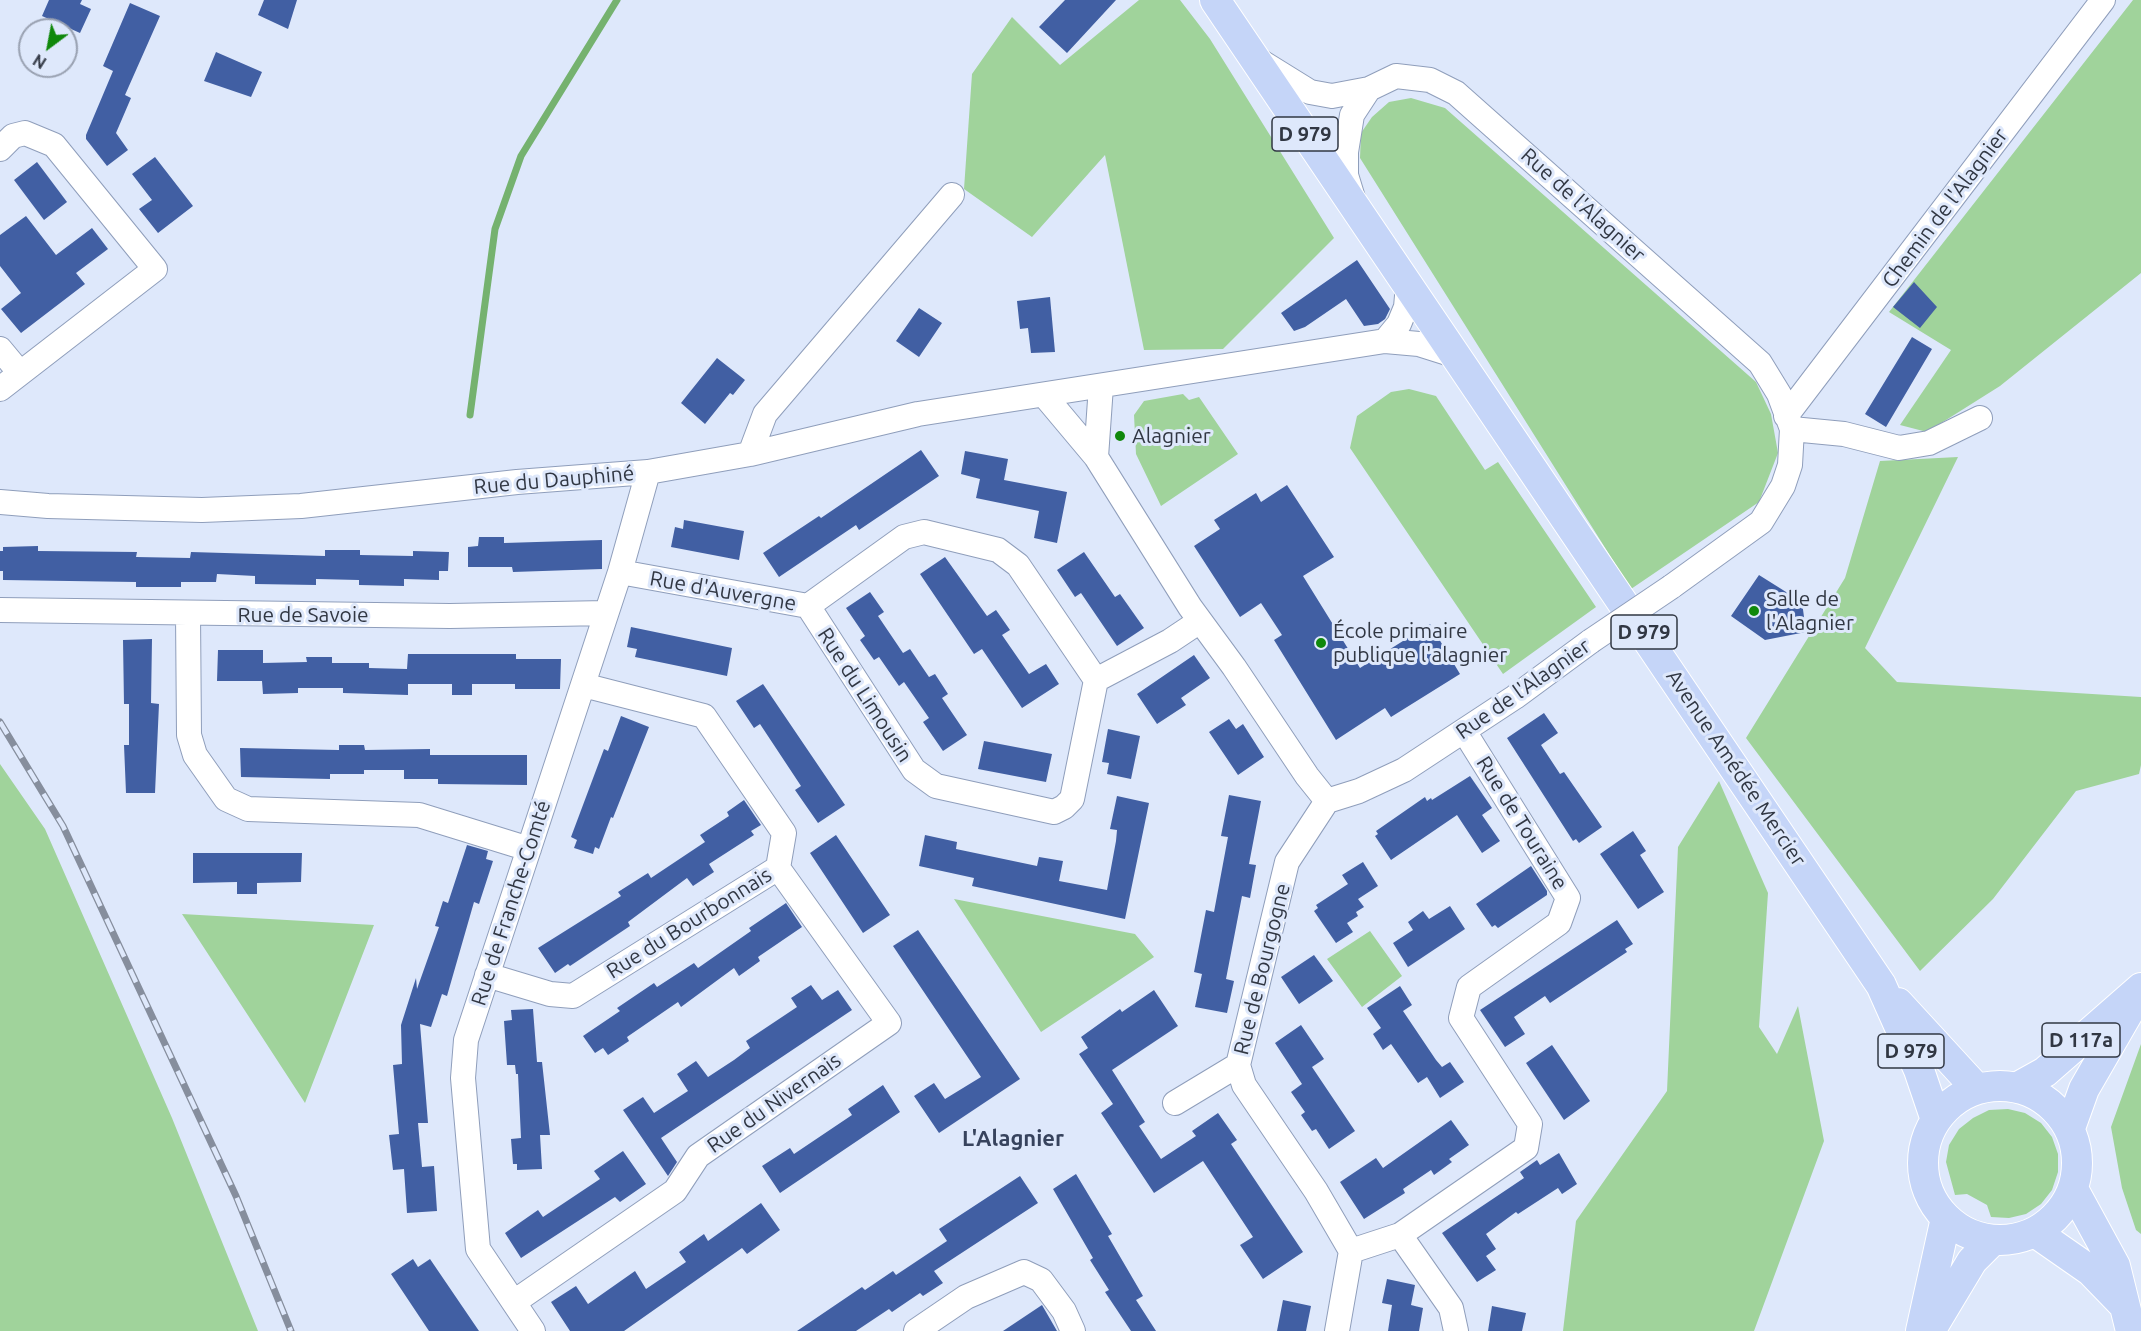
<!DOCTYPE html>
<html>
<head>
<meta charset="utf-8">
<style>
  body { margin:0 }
  #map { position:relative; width:2141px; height:1331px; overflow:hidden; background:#dee8fb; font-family:Ubuntu,sans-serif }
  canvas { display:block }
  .north { position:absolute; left:18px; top:18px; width:60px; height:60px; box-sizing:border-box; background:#dee8fb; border:2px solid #99a1b1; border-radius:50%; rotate:212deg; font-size:16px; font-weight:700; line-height:24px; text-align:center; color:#313743 }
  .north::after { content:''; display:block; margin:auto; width:21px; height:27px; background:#10880b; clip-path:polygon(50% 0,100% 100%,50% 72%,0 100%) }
</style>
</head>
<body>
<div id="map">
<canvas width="2141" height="1331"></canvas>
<div class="north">N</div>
</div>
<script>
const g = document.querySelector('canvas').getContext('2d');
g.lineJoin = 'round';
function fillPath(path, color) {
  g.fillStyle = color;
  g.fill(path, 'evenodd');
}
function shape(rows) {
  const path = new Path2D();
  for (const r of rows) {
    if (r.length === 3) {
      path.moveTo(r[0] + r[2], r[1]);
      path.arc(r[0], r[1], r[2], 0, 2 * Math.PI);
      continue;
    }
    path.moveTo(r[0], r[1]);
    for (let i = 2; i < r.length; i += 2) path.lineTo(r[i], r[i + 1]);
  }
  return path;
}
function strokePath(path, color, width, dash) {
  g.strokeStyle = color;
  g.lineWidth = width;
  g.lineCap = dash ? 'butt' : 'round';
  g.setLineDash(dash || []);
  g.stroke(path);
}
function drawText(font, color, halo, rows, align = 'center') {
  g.font = font + ' Ubuntu,sans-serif';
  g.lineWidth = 6;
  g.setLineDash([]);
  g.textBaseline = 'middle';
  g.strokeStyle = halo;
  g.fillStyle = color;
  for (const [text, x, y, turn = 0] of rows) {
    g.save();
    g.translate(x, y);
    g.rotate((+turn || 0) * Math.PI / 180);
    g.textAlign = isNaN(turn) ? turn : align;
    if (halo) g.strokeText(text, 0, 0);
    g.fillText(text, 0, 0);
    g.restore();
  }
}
fillPath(shape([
  [1139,0,1180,0,1210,39,1334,238,1223,349,1144,350,1105,155,1032,237,964,189,972,74,1012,17,1060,65],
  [2133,0,2141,0,2141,273,2000,386,1927,432,1900,425,1951,350,1889,312],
  [1411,98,1445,108,1756,382,1771,414,1778,453,1759,502,1631,589,1360,158,1361,133,1372,117,1389,102],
  [1409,389,1436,396,1485,470,1498,462,1596,607,1503,674,1350,448,1357,416,1391,392],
  [1183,394,1189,400,1199,397,1238,454,1161,506,1136,454,1134,415,1144,401],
  [1958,457,1865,648,1897,682,2141,697,2141,765,2139,774,2076,791,1993,899,1920,971,1746,738,1845,578,1880,461],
  [0,764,45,829,172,1118,258,1331,0,1331],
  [1719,781,1768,893,1759,1027,1777,1054,1798,1006,1824,1141,1754,1331,1563,1331,1576,1221,1667,1091,1678,847],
  [954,899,1135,934,1154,957,1041,1032],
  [182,914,374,925,305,1103],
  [1370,931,1402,976,1362,1007,1327,959],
  [2141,1044,2141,1234,2136,1230,2122,1188,2111,1127],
  [2008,1109,2025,1113,2041,1123,2052,1137,2058,1154,2058,1172,2052,1190,2041,1204,2026,1214,2009,1218,1991,1217,1987,1205,1967,1194,1955,1195,1946,1162,1949,1145,1959,1129,1973,1118,1989,1110]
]), '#a0d39b');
strokePath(shape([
  [470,415,495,229,521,156,617,0]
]), '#75b26f', 7);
fillPath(shape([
  [49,0,82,0,80,4,91,9,80,33,42,16],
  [264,0,297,0,288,29,258,15],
  [1065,0,1116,0,1067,53,1039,27],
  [130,3,160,16,125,95,131,98,116,133,128,150,107,166,86,139,86,135,113,71,103,66],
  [216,52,262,72,251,97,204,81],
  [155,157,193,206,158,233,139,209,152,200,132,174],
  [37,162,67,202,44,220,14,180],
  [26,216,56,255,92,228,108,249,76,273,85,284,21,333,1,309,21,293,0,266,0,235],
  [1357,260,1390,309,1385,319,1378,324,1364,326,1346,299,1305,327,1294,331,1281,313],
  [1914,282,1937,307,1920,328,1893,307],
  [1050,297,1055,352,1031,353,1028,328,1020,329,1017,301],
  [919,308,942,323,919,357,896,341],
  [1912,337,1932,349,1886,427,1865,414],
  [717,358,745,380,733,395,730,393,705,424,681,403],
  [921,450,939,476,859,530,856,525,779,577,763,553,819,516,821,518],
  [965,451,1008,459,1004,480,1067,492,1057,543,1034,538,1039,511,976,498,980,479,961,474],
  [1287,485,1334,557,1303,576,1360,668,1430,624,1460,674,1391,717,1385,708,1336,740,1274,640,1282,635,1261,603,1240,617,1194,546,1220,529,1214,520,1256,493,1261,502],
  [684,520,744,531,739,560,671,547,675,527,683,529],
  [479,537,504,537,504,543,602,540,602,569,513,572,512,567,468,567,468,547,478,546],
  [38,546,38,551,137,552,136,557,190,558,191,552,325,556,325,550,360,550,360,555,413,556,413,551,449,552,448,571,439,571,439,580,404,579,404,586,359,585,359,580,316,579,316,585,255,584,255,576,217,574,216,582,181,582,181,587,136,587,136,582,3,580,3,571,0,571,0,551,3,551,3,547],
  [1084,552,1115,597,1120,594,1144,628,1117,646,1081,593,1075,597,1057,570],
  [945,557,987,616,996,610,1010,630,1002,635,1029,674,1046,664,1059,684,1022,708,982,649,974,654,920,574],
  [1759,575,1802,602,1806,632,1765,640,1731,616],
  [870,592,884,612,878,616,903,653,910,649,929,677,935,674,948,694,942,698,967,735,943,751,923,722,929,718,904,682,899,686,879,657,874,660,860,640,865,636,846,608],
  [631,627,732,648,727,676,635,657,637,649,627,647],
  [152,639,151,703,159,704,155,793,126,793,124,745,129,745,129,704,124,704,123,640],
  [218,650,263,650,263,663,307,662,306,657,332,657,332,663,369,663,369,668,407,669,408,654,516,654,516,659,561,659,560,689,515,689,515,684,472,684,472,695,452,695,452,684,408,684,408,695,343,693,343,688,298,688,298,693,263,694,262,681,217,681],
  [1194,655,1210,678,1181,698,1186,705,1157,724,1137,694],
  [763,684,845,805,818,823,795,790,801,786,760,724,754,728,736,701],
  [1544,713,1558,733,1541,745,1560,774,1564,772,1602,827,1579,843,1576,839,1573,841,1507,738],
  [621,716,649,727,613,818,611,817,599,849,595,847,593,854,574,848,577,840,571,837,604,749,608,751],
  [1229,719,1236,729,1243,724,1264,757,1238,775,1209,732],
  [1108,729,1140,736,1131,779,1107,774,1109,763,1102,762],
  [984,741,1052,754,1046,782,978,769],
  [339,745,364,745,365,750,430,749,430,755,527,755,527,785,438,784,438,779,404,779,404,770,364,770,364,774,330,774,330,779,241,777,240,748,339,750],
  [1470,776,1492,808,1482,815,1500,841,1482,853,1457,815,1391,860,1375,836,1378,834,1376,831,1425,797,1427,801,1431,798,1432,800],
  [1229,795,1261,801,1249,864,1256,865,1250,898,1242,896,1226,979,1234,981,1227,1013,1195,1007,1202,974,1194,972,1206,910,1214,912,1228,837,1221,836],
  [1117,796,1149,803,1125,919,972,886,974,878,919,866,925,835,957,842,956,849,1037,866,1039,857,1063,861,1059,881,1107,890,1116,841,1117,830,1110,829],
  [744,800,761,825,751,831,754,835,709,864,714,872,693,886,687,878,628,922,630,926,570,966,568,964,555,973,538,948,621,896,618,892,648,873,651,878,705,842,700,835,729,816,727,812],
  [1633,831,1646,851,1640,855,1664,892,1638,909,1600,854],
  [836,835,890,915,863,933,810,853],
  [467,845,488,851,486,859,493,861,479,904,474,902,447,996,442,994,431,1027,420,1024,428,1123,418,1123,422,1167,434,1166,437,1211,407,1213,404,1169,393,1170,389,1135,399,1134,393,1065,402,1064,401,1025,416,978,417,989,439,927,435,926,443,901,448,903],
  [193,853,302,853,301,882,257,883,257,894,237,894,237,882,193,883],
  [1363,862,1378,886,1358,899,1364,907,1356,912,1358,916,1347,923,1353,932,1336,943,1314,911,1318,908,1316,905,1348,884,1342,875],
  [1531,866,1547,891,1547,895,1498,928,1495,925,1492,927,1476,904],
  [786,903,802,927,758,957,760,961,739,976,734,968,681,1007,678,1002,627,1037,629,1041,608,1055,603,1048,595,1053,583,1036,620,1011,617,1008,654,983,657,987,694,963,698,968,751,931,749,928],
  [1450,906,1465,929,1408,967,1393,943,1413,930,1408,922,1423,911,1429,919],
  [1617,920,1633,944,1625,949,1627,952,1550,1003,1545,996,1514,1017,1525,1034,1505,1047,1480,1010],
  [918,930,1020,1079,939,1133,914,1096,934,1083,945,1099,981,1077,893,946],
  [1314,955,1333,981,1299,1004,1281,977],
  [811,985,822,1000,838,990,852,1010,661,1138,677,1162,668,1176,623,1110,643,1097,654,1113,688,1091,677,1074,696,1061,708,1077,734,1060,750,1048,746,1041,797,1007,791,998],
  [1400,986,1412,1005,1403,1011,1436,1060,1442,1067,1450,1062,1464,1082,1440,1098,1427,1077,1418,1083,1391,1044,1383,1050,1373,1034,1381,1028,1367,1008],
  [1154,990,1178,1026,1112,1070,1145,1122,1139,1126,1161,1159,1196,1136,1192,1131,1218,1113,1237,1140,1231,1144,1303,1252,1263,1279,1240,1245,1253,1237,1203,1161,1154,1193,1101,1113,1113,1104,1079,1054,1088,1048,1081,1037,1120,1009,1122,1012],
  [533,1009,537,1062,542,1062,550,1135,540,1135,542,1169,517,1170,517,1164,513,1164,511,1139,521,1138,518,1074,516,1074,515,1065,507,1065,504,1021,512,1020,511,1010],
  [1301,1025,1324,1059,1312,1067,1355,1131,1329,1149,1316,1129,1312,1131,1301,1115,1305,1112,1291,1092,1302,1084,1275,1043],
  [1552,1045,1590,1101,1564,1120,1526,1063],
  [883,1085,900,1112,780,1193,762,1166,790,1148,794,1154,852,1115,848,1109],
  [1451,1120,1469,1145,1449,1159,1452,1162,1434,1175,1431,1170,1403,1189,1405,1193,1364,1219,1340,1182,1376,1158,1383,1168],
  [623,1151,646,1184,620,1202,615,1197,521,1258,505,1233,538,1210,543,1217,600,1179,594,1171],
  [1559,1153,1577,1184,1562,1194,1558,1188,1518,1214,1516,1212,1486,1234,1496,1249,1486,1256,1496,1270,1477,1282,1442,1233,1524,1178,1520,1172,1537,1160,1540,1165],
  [1076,1174,1112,1234,1108,1236,1143,1296,1136,1300,1156,1331,1131,1331,1105,1292,1109,1290,1090,1260,1093,1258,1053,1189],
  [1020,1176,1038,1203,934,1271,943,1283,923,1296,920,1293,892,1312,889,1309,856,1331,797,1331,862,1287,865,1290,893,1271,896,1275,947,1241,939,1229],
  [761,1203,780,1230,747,1254,742,1248,624,1331,570,1331,551,1302,576,1286,588,1304,635,1271,646,1289,686,1262,679,1252,704,1234,708,1241],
  [413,1259,418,1267,430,1259,479,1331,429,1331,391,1274],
  [1387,1279,1415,1285,1411,1305,1423,1308,1419,1331,1388,1331,1392,1305,1382,1303],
  [1283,1300,1311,1306,1306,1331,1277,1331],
  [1042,1305,1057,1331,1003,1331],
  [1492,1306,1526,1313,1522,1331,1488,1331]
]), '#415fa3');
const minor = shape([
  [1260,61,1310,92,1332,96,1369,89,1396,76,1430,80,1456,93,1760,363,1779,394,1792,429,1790,465,1783,486,1761,522,1671,587],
  [0,149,13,136,25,133,54,145,155,269,0,389],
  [1353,198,1346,175,1346,152,1352,115,1369,89],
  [1385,341,1399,324,1406,307,1408,285],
  [0,349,20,373],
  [1044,395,1096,457,1190,607,1234,667,1307,776,1327,801,1359,791,1404,770,1515,697,1591,641],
  [1786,416,2103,0],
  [1792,429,1844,434,1899,448,1929,443,1980,418],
  [750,454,765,414,952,195],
  [1096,457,1101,386],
  [0,502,48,506,202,510,301,506,517,482,648,472,750,454,918,414,1385,341,1419,344,1457,356],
  [620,572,808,606,904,537,924,532,998,550,1018,565,1096,680],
  [808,606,914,770,936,786,1054,812,1064,807,1072,799,1096,680,1170,641,1200,621],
  [0,610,450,616,606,613],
  [188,614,189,735,195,755,226,799,248,809,419,815,529,849],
  [1327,801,1287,862,1238,1065,1244,1085,1316,1191,1351,1251,1337,1331],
  [487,975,550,994,573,996,778,868,784,833,704,716,583,685],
  [1175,1103,1238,1065],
  [1400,1235,1451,1308,1456,1331],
  [1351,1251,1400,1235,1526,1148,1530,1124,1461,1018,1469,987,1559,923,1568,898,1464,731],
  [514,1302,675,1191,698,1156,889,1023,778,868],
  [533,1331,478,1249,463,1078,466,1040,620,572,648,472],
  [916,1331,966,1297,1024,1272,1041,1280,1064,1311,1073,1331]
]);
const major = shape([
  [1215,0,1881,985,1919,1070,1936,1120],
  [1898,1003,1977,1089],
  [2000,1163,77],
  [2018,1087,2045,1072,2141,988],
  [2070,1128,2084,1089,2129,1011],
  [2073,1189,2115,1266,2131,1331],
  [2035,1232,2091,1271,2122,1303],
  [1921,1331,1946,1218],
  [1930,1331,1972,1261,1993,1240]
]);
strokePath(minor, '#8f9ebb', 26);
strokePath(major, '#fff', 32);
strokePath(minor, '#fff', 24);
strokePath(major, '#c5d5f8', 30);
const rail = shape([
  [0,722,63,826,236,1196,291,1331]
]);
strokePath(rail, '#868e9d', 7);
strokePath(rail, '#dee8fb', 4.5, [14]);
const minorBridge = shape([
  [1591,641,1671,587]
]);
strokePath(minorBridge, '#8f9ebb', 26, []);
strokePath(minorBridge, '#fff', 24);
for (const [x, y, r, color] of [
  [1120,436,6,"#10880b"],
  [1754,611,6,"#10880b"],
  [1321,643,6,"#10880b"]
]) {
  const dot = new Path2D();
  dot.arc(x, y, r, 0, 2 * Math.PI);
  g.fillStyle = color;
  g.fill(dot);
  strokePath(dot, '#dee8fb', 2);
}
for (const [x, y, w] of [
  [1305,134,66],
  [1644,632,66],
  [2081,1040,78],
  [1911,1051,66]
]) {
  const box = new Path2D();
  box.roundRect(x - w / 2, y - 17, w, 34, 4.5);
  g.fillStyle = '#dee8fb';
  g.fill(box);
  strokePath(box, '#313743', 1.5);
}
drawText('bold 20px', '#313743', null, [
  ["D 979",1305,134],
  ["D 979",1644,632],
  ["D 117a",2081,1040],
  ["D 979",1911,1051]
]);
drawText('21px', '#313743', '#dee8fb', [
  ["Rue de l'Alagnier",1583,205,42],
  ["Chemin de l'Alagnier",1945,208,-53],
  ["Rue du Dauphiné",554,480,-5],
  ["Rue d'Auvergne",723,591,10],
  ["Rue de Savoie",303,615],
  ["Rue de l'Alagnier",1523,689,-35],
  ["Rue du Limousin",865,695,57],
  ["Avenue Amédée Mercier",1736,768,56],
  ["Rue de Touraine",1522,823,58],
  ["Rue de Franche-Comté",511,903,-72],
  ["Rue du Bourbonnais",689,923,-32],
  ["Rue de Bourgogne",1262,969,-76],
  ["Rue du Nivernais",774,1103,-35]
]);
drawText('21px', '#313743', '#dee8fb', [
  ["Alagnier",1132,436],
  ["Salle de",1766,599],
  ["l'Alagnier",1766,623],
  ["École primaire",1333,631],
  ["publique l'alagnier",1333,655]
], 'left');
drawText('bold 22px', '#37435d', '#dee8fb', [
  ["L'Alagnier",1013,1139]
]);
</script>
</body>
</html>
